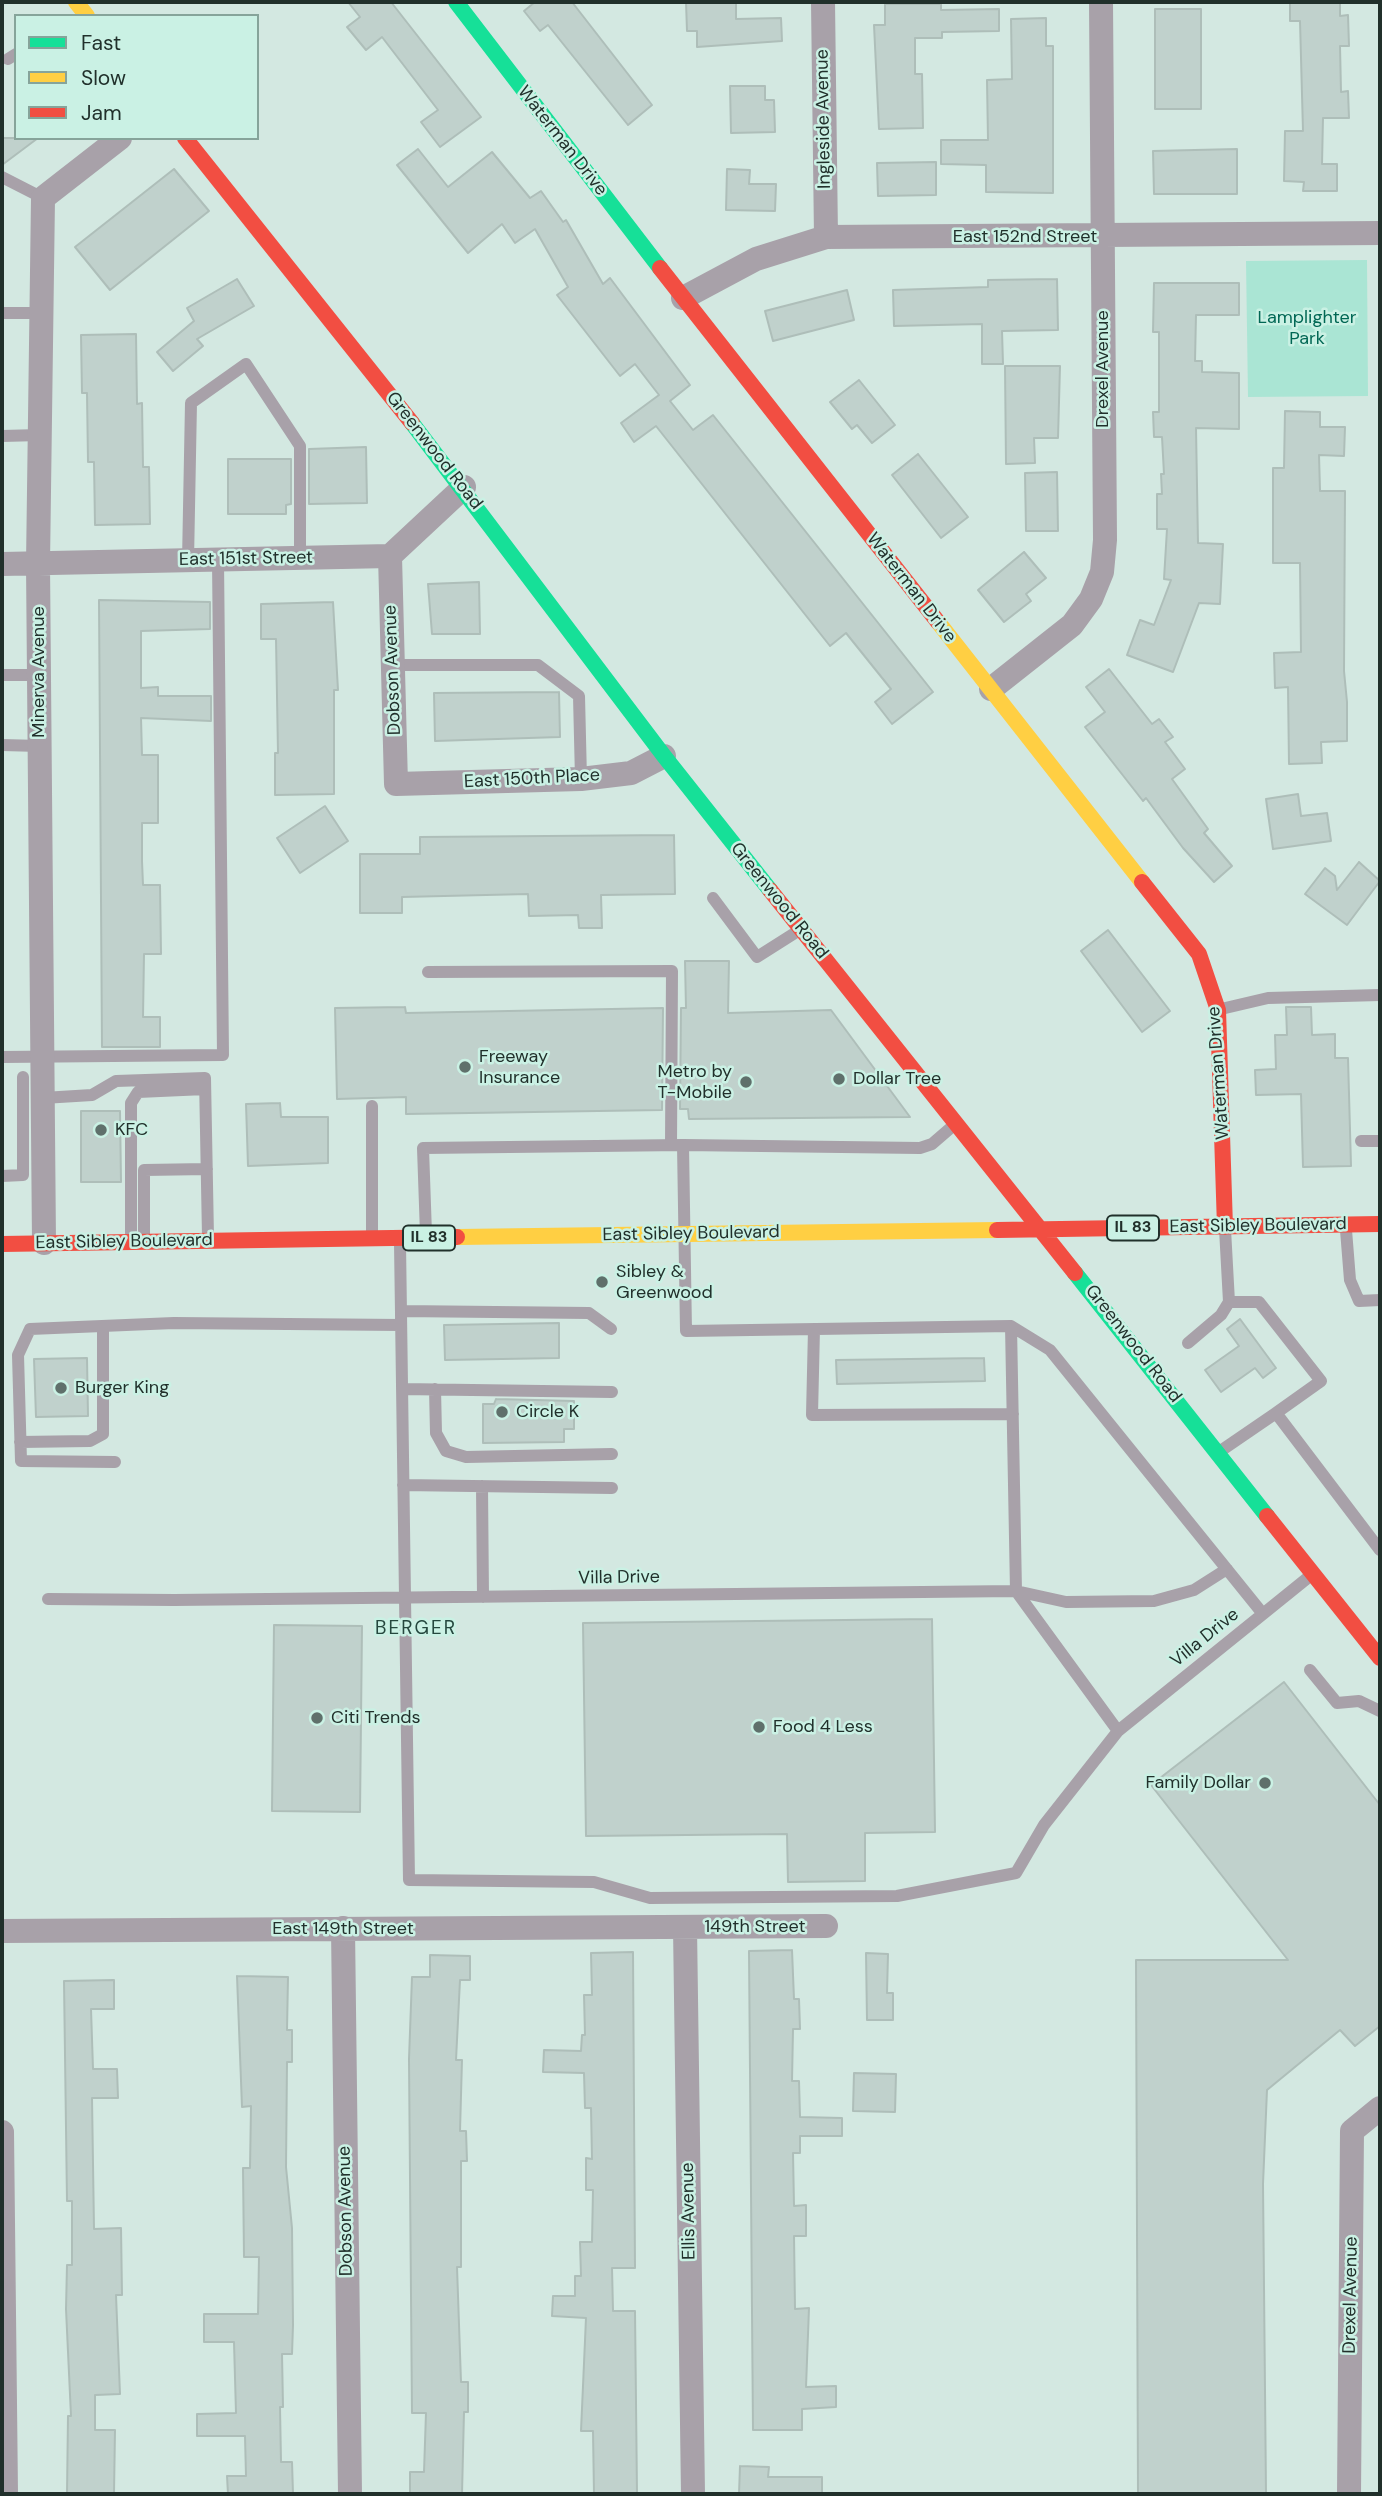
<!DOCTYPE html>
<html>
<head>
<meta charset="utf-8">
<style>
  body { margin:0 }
  #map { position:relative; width:1382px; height:2496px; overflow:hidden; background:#d3e8e1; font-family:"DM Sans",sans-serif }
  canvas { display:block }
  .frame { position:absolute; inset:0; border:4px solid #21302b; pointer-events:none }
  .legend { position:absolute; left:14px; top:14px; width:245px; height:126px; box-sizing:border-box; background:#caf1e4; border:2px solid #86a49a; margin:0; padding:9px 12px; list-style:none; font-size:21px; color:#21302b }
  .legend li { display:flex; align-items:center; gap:14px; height:35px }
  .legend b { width:35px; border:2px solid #86a49a }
</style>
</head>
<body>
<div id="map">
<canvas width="1382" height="2496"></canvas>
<div class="frame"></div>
<ul class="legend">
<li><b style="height:9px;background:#16e098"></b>Fast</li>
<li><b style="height:9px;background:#ffcf43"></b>Slow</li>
<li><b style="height:9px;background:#f24e42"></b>Jam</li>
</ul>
</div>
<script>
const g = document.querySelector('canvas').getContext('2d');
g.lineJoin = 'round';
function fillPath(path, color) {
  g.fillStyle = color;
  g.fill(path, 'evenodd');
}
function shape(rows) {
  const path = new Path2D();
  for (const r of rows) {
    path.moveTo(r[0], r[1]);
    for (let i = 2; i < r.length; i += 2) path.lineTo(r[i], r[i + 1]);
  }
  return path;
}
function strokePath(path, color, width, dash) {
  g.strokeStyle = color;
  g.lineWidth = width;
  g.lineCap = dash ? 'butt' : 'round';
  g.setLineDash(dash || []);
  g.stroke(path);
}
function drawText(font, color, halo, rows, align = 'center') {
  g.font = font + ' "DM Sans",sans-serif';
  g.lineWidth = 5;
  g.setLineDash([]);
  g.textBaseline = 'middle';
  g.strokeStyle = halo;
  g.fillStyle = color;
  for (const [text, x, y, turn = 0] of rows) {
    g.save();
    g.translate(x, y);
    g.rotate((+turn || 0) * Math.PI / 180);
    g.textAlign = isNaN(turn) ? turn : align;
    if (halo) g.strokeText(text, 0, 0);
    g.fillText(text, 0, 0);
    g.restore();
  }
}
fillPath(shape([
  [1367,260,1368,396,1248,397,1246,261]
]), '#aae5d4');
const building = shape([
  [348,2,391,2,481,117,440,147,421,122,438,110,382,37,366,50,347,27,360,17,348,2],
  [535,2,572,2,652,105,628,125,548,25,540,31,524,11,535,2],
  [686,2,736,2,736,19,781,18,782,41,697,47,697,31,687,31,686,2],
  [1290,2,1340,2,1340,16,1348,15,1349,46,1340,46,1341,92,1348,91,1349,118,1323,118,1322,164,1337,164,1337,191,1303,191,1304,182,1284,181,1285,131,1303,131,1300,21,1290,21,1290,2],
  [885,4,941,4,941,10,999,9,999,31,942,32,942,38,915,38,915,74,922,74,923,128,879,129,874,25,885,25,885,4],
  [1155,9,1201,9,1201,109,1155,109,1155,9],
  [1046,18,1046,46,1053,46,1053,193,986,192,986,165,941,164,941,140,988,140,987,80,1012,79,1011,19,1046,18],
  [730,86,765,86,765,100,774,100,775,132,731,133,730,86],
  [2,138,38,138,2,165,2,138],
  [418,149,448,187,492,152,530,198,541,191,563,222,566,220,603,284,610,278,690,385,670,401,693,430,713,415,933,692,892,724,875,702,891,689,846,633,830,646,656,426,634,442,621,423,659,395,635,364,620,376,557,295,568,287,535,229,515,243,502,224,468,253,397,165,418,149],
  [1237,149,1237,194,1154,194,1153,151,1237,149],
  [936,162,936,195,878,196,877,163,936,162],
  [174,169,209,211,110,290,75,247,174,169],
  [727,169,750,170,749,184,776,184,775,211,726,210,727,169],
  [237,279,254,306,197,339,203,346,173,371,157,352,194,321,187,308,237,279],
  [1057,279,1058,330,1002,331,1003,364,982,364,982,324,894,326,893,290,988,287,988,280,1057,279],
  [1154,283,1239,283,1239,315,1196,315,1195,361,1202,361,1202,372,1239,373,1239,429,1196,428,1198,543,1223,544,1220,604,1199,603,1173,672,1127,655,1140,620,1154,625,1171,580,1164,579,1167,529,1157,529,1157,494,1162,494,1161,474,1164,474,1162,437,1154,437,1153,412,1159,412,1159,332,1153,332,1154,283],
  [847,290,854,320,773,341,765,311,847,290],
  [136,334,137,404,142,403,143,467,149,467,150,524,95,525,94,462,88,462,87,393,82,393,81,335,136,334],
  [1005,366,1060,366,1058,438,1034,438,1035,463,1006,464,1005,366],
  [859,380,895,425,872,443,857,425,852,429,830,402,859,380],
  [1285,411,1320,412,1320,427,1345,427,1344,456,1319,455,1320,491,1345,491,1344,671,1347,702,1347,741,1321,742,1322,763,1289,764,1288,687,1275,688,1274,653,1301,652,1300,563,1273,563,1273,468,1284,468,1285,411],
  [366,447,367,503,309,504,309,449,366,447],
  [918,454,968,517,941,538,892,475,918,454],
  [228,459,291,459,291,504,286,505,286,514,228,514,228,459],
  [1057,472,1058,531,1026,531,1025,473,1057,472],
  [1024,552,1046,578,1026,594,1031,601,1004,622,978,590,1024,552],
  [479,582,480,634,432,634,428,584,479,582],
  [99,600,210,602,210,629,141,631,141,688,158,687,158,696,211,696,211,721,141,718,142,755,158,755,158,823,142,823,142,861,143,885,160,885,161,954,144,954,143,1017,160,1017,160,1047,102,1047,99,600],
  [333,602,338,690,334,690,334,794,275,795,275,753,278,753,276,639,261,639,261,604,333,602],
  [1109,669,1152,724,1159,719,1173,737,1165,742,1185,769,1172,779,1208,829,1204,833,1232,866,1214,882,1183,848,1146,798,1143,801,1085,727,1105,712,1086,687,1109,669],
  [559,692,560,737,435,741,434,693,559,692],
  [1298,794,1301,816,1327,813,1331,841,1273,849,1266,799,1298,794],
  [325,806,348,841,300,873,277,838,325,806],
  [674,835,675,894,601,895,602,928,579,928,578,915,529,916,528,894,402,897,402,913,360,913,360,854,420,854,420,837,674,835],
  [1359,862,1380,881,1347,925,1305,894,1325,868,1335,876,1337,890,1359,862],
  [1108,930,1170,1011,1142,1032,1081,951,1108,930],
  [685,961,729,961,728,1013,831,1010,910,1117,689,1119,688,1109,680,1109,681,1008,686,1008,685,961],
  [405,1007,406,1013,663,1008,662,1110,406,1114,406,1097,337,1099,335,1008,405,1007],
  [1286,1007,1311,1007,1312,1035,1335,1034,1335,1058,1348,1058,1351,1166,1303,1167,1301,1094,1256,1095,1255,1070,1276,1069,1275,1035,1287,1035,1286,1007],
  [280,1103,281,1117,328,1117,328,1163,248,1166,246,1104,280,1103],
  [81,1111,120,1111,121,1182,81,1182,81,1111],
  [1240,1319,1276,1368,1263,1378,1255,1368,1221,1392,1205,1370,1239,1346,1227,1329,1240,1319],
  [559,1323,559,1358,445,1360,444,1325,559,1323],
  [87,1358,88,1416,36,1417,34,1359,87,1358],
  [984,1358,985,1381,837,1384,836,1360,984,1358],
  [496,1399,574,1401,574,1429,564,1429,564,1442,483,1443,483,1404,494,1404,496,1399],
  [932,1619,935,1832,865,1833,865,1881,788,1882,787,1834,586,1836,583,1623,932,1619],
  [274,1625,362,1626,360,1812,272,1811,274,1625],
  [1284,1682,1380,1805,1380,2026,1355,2046,1340,2030,1267,2090,1263,2184,1266,2494,1138,2494,1136,1960,1288,1960,1151,1785,1284,1682],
  [792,1950,794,1999,799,1999,800,2029,793,2029,792,2081,799,2081,800,2117,842,2118,842,2136,800,2136,800,2153,793,2153,794,2206,806,2205,806,2236,794,2236,795,2309,809,2308,806,2387,836,2386,836,2407,802,2409,802,2430,753,2430,749,1951,792,1950],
  [633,1952,635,2268,612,2268,613,2311,635,2311,637,2494,594,2494,593,2431,581,2431,586,2318,552,2316,553,2296,575,2296,575,2276,581,2276,580,2242,592,2242,593,2190,586,2190,586,2158,592,2159,591,2108,585,2108,584,2073,543,2072,544,2050,581,2051,582,2035,585,2035,584,1995,592,1995,591,1953,633,1952],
  [866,1953,888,1954,887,1993,893,1993,893,2020,867,2020,866,1953],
  [430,1955,470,1956,470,1980,460,1980,456,2060,462,2060,460,2131,466,2131,467,2161,461,2161,461,2267,457,2267,461,2382,468,2382,468,2412,464,2412,462,2494,410,2494,410,2472,424,2472,426,2413,412,2413,409,2059,412,1977,430,1977,430,1955],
  [237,1976,288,1977,287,2030,292,2030,292,2062,287,2062,286,2167,292,2228,293,2325,292,2354,282,2354,283,2407,280,2407,281,2462,292,2462,293,2494,228,2494,227,2476,246,2476,245,2436,197,2436,197,2414,236,2413,234,2342,204,2342,204,2314,258,2314,259,2257,244,2257,243,2168,250,2168,251,2106,242,2107,237,1976],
  [114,1980,114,2009,91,2009,93,2069,117,2069,118,2098,92,2098,94,2229,121,2228,122,2295,116,2295,120,2394,95,2395,95,2430,115,2430,114,2493,67,2494,68,2416,71,2416,66,2309,67,2265,72,2265,72,2201,67,2201,64,1981,114,1980],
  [854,2073,896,2074,895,2112,853,2111,854,2073],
  [740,2466,769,2467,768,2477,822,2477,822,2494,739,2494,740,2466]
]);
fillPath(building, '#c0d1cc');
strokePath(building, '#aebeb9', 2);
strokePath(shape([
  [8,59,16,54],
  [2,177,43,198],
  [2,313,41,313],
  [2,436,40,435],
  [188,561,191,403,246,364,300,446,300,558],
  [393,665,538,665,579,696,581,779],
  [2,675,39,675],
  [2,745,40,746],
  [713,898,757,957,798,931],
  [428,972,672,971,671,1145],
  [1221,1009,1268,998,1380,995],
  [2,1057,223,1055,218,560],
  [43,1098,92,1095,116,1081,205,1078,208,1237],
  [372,1106,372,1235],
  [1361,1141,1380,1141],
  [683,1145,920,1148,932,1144,954,1125],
  [2,1176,23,1175,23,1077],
  [1225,1229,1229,1302,1259,1302,1321,1381,1276,1413],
  [1346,1230,1350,1280,1359,1301,1380,1300],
  [426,1234,423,1148,683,1145,686,1331,1011,1326,1016,1591],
  [144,1238,144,1170,207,1169],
  [131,1239,131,1103,138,1092,205,1089],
  [400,1243,409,1880,594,1882,650,1898,897,1896,1016,1873,1044,1825,1118,1731],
  [401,1311,589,1313,611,1329],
  [1011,1326,1050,1350,1263,1614],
  [814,1329,812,1415,1013,1414],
  [1188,1343,1221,1315,1229,1302],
  [402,1389,612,1392],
  [435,1389,436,1433,446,1451,466,1457,612,1454],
  [20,1442,90,1441,103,1434,103,1326],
  [1219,1452,1276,1413,1380,1550],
  [115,1462,21,1461,18,1355,30,1329,174,1323,401,1325],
  [403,1485,612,1488],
  [482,1486,483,1597],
  [1016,1591,1118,1731,1310,1576],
  [48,1599,174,1600,1016,1591,1066,1602,1154,1601,1194,1590,1227,1569],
  [1310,1670,1337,1703,1359,1701,1380,1711]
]), '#a8a1a9', 12);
strokePath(shape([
  [823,2,826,237],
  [683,298,756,259,826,237,1380,233],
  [390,556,396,784,581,779,631,773,664,756],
  [2,564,390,556,464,487],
  [991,689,1072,625,1091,599,1102,572,1105,540,1101,2],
  [44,1243,38,564,43,198,120,138],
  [685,1927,693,2494],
  [343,1928,350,2494],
  [2,1931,826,1926],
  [2,2132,6,2494],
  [1349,2494,1352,2131,1380,2108]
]), '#a8a1a9', 24);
strokePath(shape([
  [456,2,660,268],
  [412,423,664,756,770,890],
  [1075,1273,1267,1516]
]), '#16e098', 16);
strokePath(shape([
  [76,2,87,16],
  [938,622,1142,882],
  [457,1237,997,1230]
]), '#ffcf43', 16);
strokePath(shape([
  [185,138,412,423],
  [660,268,938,622],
  [1142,882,1199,954,1218,1010,1225,1227],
  [770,890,1075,1273],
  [997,1230,1380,1224],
  [2,1244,457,1237],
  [1267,1516,1380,1658]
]), '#f24e42', 16);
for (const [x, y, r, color] of [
  [465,1067,7,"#5f706b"],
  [839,1079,7,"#5f706b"],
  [746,1082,7,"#5f706b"],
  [101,1130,7,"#5f706b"],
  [602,1282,7,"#5f706b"],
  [61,1388,7,"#5f706b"],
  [502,1412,7,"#5f706b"],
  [317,1718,7,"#5f706b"],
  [759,1727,7,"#5f706b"],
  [1265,1783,7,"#5f706b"]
]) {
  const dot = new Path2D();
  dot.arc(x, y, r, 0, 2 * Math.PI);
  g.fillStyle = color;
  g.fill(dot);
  strokePath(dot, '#caf1e4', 2.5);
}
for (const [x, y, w] of [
  [1133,1228,52],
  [429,1238,52]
]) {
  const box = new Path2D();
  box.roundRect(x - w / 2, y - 12.5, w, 25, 5);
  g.fillStyle = '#caf1e4';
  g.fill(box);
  strokePath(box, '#21302b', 2);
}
drawText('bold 16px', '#21302b', null, [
  ["IL 83",1133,1228],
  ["IL 83",429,1238]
]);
drawText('18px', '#21302b', '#caf1e4', [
  ["Ingleside Avenue",824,119,-91],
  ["Waterman Drive",562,141,52],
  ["East 152nd Street",1025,237],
  ["Drexel Avenue",1103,369,-90],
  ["Greenwood Road",434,451,52],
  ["East 151st Street",246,559,-1],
  ["Waterman Drive",911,588,52],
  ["Dobson Avenue",393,670,-92],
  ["Minerva Avenue",39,672,-90],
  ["East 150th Place",532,779,-3],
  ["Greenwood Road",779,901,51],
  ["Waterman Drive",1219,1073,-94],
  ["East Sibley Boulevard",1258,1226,-1],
  ["East Sibley Boulevard",691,1234,-1],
  ["East Sibley Boulevard",124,1242,-1],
  ["Greenwood Road",1133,1344,52],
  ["Villa Drive",619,1578,-1],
  ["Villa Drive",1205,1638,-39],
  ["149th Street",755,1927],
  ["East 149th Street",343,1929],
  ["Dobson Avenue",346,2211,-91],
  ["Ellis Avenue",689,2211,-91],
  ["Drexel Avenue",1351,2295,-89]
]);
drawText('18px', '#006754', '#caf1e4', [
  ["Lamplighter",1307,318],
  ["Park",1307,339]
]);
drawText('18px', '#21302b', '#caf1e4', [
  ["Freeway",479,1057],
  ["Insurance",479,1078],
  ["Metro by",732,1072,"right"],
  ["T-Mobile",732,1093,"right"],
  ["Dollar Tree",853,1079],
  ["KFC",115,1130],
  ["Sibley &",616,1272],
  ["Greenwood",616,1293],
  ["Burger King",75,1388],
  ["Circle K",516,1412],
  ["Citi Trends",331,1718],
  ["Food 4 Less",773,1727],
  ["Family Dollar",1251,1783,"right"]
], 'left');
g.letterSpacing = '2px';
drawText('19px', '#25473e', '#caf1e4', [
  ["BERGER",416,1629]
]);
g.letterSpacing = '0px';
</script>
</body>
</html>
